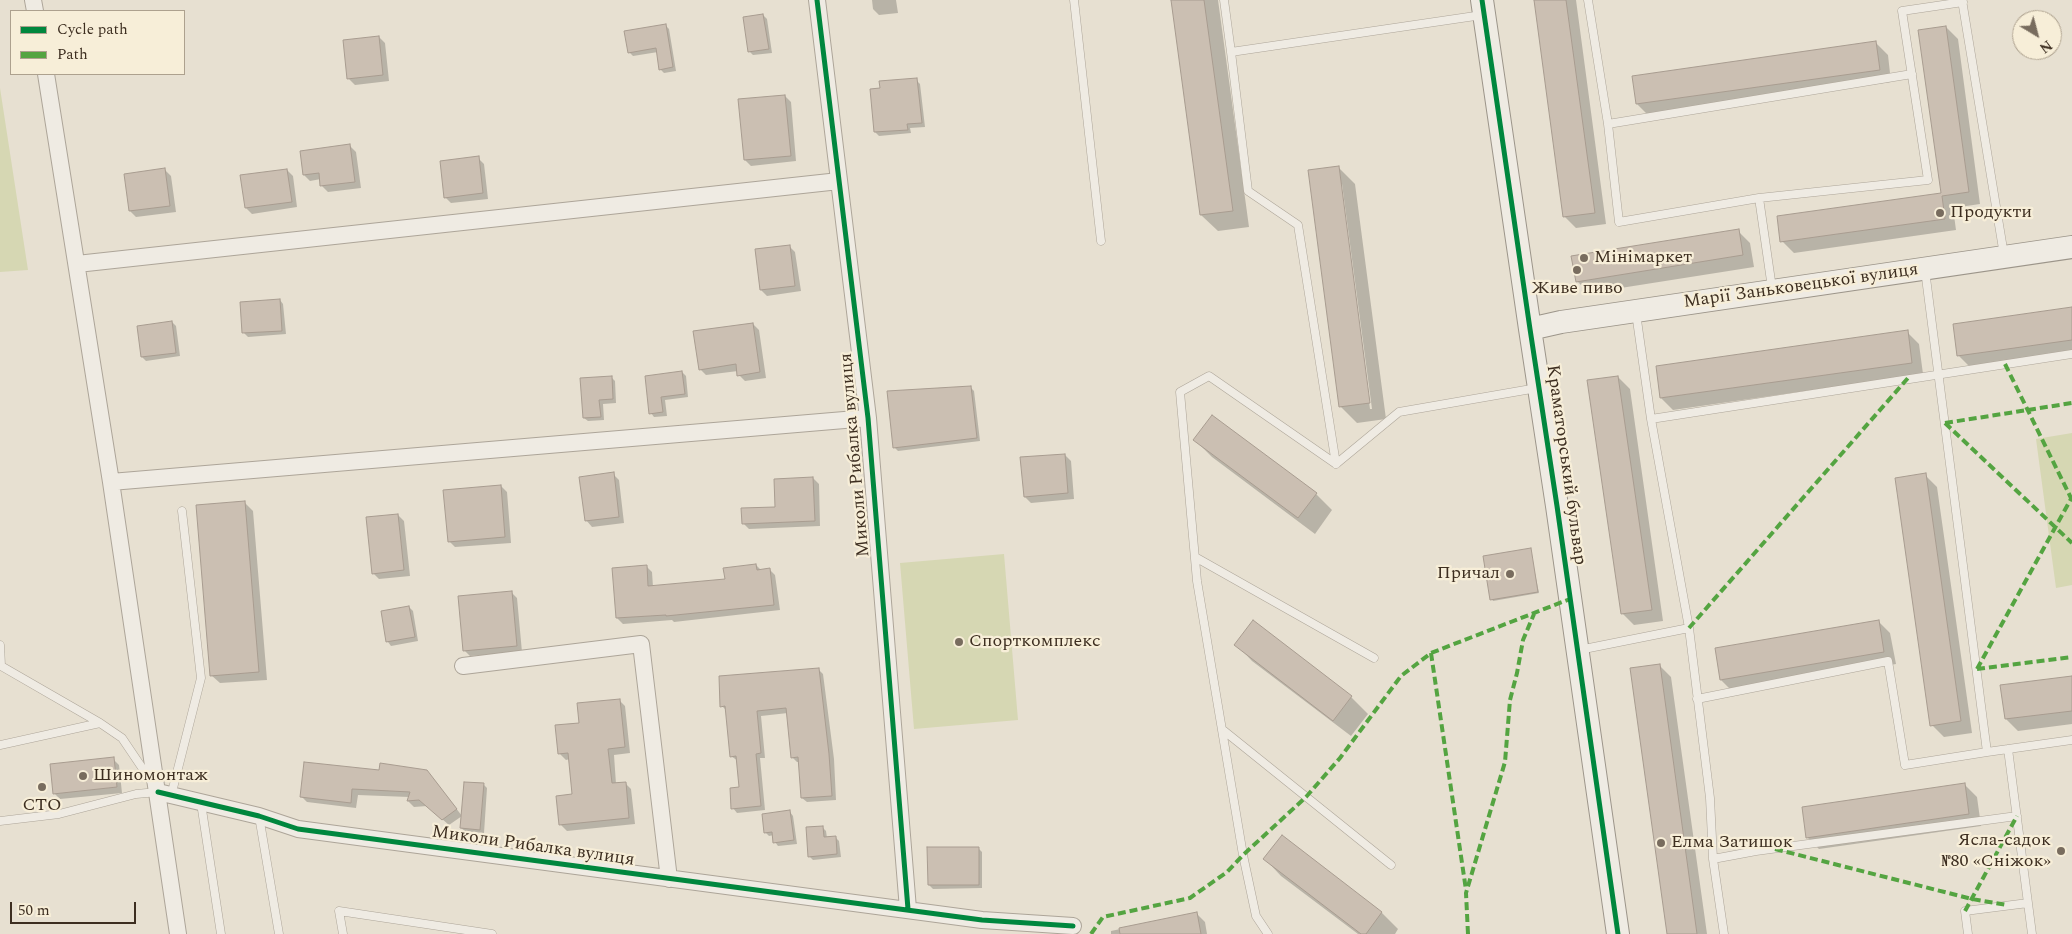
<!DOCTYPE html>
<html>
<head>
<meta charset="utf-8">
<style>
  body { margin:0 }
  #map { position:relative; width:2072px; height:934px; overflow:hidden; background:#e7e0d1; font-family:Spectral,serif }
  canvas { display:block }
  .legend { position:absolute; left:10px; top:10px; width:175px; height:65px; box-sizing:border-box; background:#f7eed8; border:1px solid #ada18e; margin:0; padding:6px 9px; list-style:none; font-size:15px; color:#3d2e20 }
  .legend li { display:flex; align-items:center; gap:10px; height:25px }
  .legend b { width:25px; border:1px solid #ada18e }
  .north { position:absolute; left:2012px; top:10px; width:50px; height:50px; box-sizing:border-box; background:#f7eed8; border:1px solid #ada18e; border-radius:50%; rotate:143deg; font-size:14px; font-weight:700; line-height:20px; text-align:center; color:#3d2e20 }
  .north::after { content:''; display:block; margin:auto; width:18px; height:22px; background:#786c5e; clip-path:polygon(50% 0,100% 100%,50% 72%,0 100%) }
  .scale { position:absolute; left:10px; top:902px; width:126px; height:22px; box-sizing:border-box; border:2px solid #3d2e20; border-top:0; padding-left:6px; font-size:15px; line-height:18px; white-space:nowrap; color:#3d2e20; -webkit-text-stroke:4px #f7eed8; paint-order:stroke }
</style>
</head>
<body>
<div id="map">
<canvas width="2072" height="934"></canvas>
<ul class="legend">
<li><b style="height:6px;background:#00873e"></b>Cycle path</li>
<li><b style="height:6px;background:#54a441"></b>Path</li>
</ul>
<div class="north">N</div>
<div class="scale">50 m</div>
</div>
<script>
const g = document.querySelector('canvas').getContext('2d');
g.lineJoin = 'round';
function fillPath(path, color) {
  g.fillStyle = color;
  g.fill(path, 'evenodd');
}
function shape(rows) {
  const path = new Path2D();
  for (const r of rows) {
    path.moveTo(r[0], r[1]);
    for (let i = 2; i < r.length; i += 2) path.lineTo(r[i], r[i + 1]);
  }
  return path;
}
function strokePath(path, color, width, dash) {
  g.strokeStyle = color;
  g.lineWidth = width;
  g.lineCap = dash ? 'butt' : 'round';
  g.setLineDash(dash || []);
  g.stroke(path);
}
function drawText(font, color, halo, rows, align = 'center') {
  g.font = font + ' Spectral,serif';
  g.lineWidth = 4.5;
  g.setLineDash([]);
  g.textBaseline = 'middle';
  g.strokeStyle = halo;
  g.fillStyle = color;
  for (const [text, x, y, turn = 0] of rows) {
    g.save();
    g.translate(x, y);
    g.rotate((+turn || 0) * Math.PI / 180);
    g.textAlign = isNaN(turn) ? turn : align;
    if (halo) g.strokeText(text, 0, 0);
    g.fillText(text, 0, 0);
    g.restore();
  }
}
fillPath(shape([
  [0,88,28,270,0,272],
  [2072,433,2072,585,2056,588,2036,439],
  [1004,554,1018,720,914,729,900,563]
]), '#d6d7b3');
fillPath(shape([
  [872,0,896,0,898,13,879,15,873,9],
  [1172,0,1218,0,1249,227,1218,231,1201,215],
  [1535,0,1576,0,1606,224,1576,228,1564,216],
  [763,15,767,19,772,53,753,55,750,52],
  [665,25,669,29,676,71,664,73,660,69,658,52,633,56,629,52],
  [1946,27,1958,39,1980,204,1953,208,1956,230,1794,253,1782,241,1943,194],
  [379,37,385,43,389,81,355,85,349,79],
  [1876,43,1888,55,1891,82,1649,116,1637,104],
  [916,80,920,84,925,127,910,128,911,133,879,136,875,132,882,89],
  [785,96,791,102,796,161,751,166,745,160],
  [350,146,356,152,361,188,328,192,322,186,321,179,310,181,304,175],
  [478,158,484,164,488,199,451,203,445,197],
  [1338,167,1355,184,1386,419,1357,423,1340,406],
  [1340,184,1342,184,1372,409,1370,409],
  [165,170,171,176,176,212,136,217,130,211,126,175],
  [287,170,293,176,297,207,252,214,246,208],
  [1738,231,1750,243,1754,267,1589,293,1577,281],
  [789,246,795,252,801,291,767,296,761,290],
  [280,300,283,304,286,334,248,337,244,333],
  [2072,309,2072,353,1970,367,1958,355],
  [172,322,176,326,180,356,146,361,142,357],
  [753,324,759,330,766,378,745,381,739,375,738,371,706,375,700,369],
  [1907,332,1919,344,1923,374,1673,410,1661,398],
  [682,372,686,376,688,397,665,400,667,416,654,417,651,413,646,377],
  [611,377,615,381,616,403,603,404,604,420,588,421,584,418],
  [1618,377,1630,389,1663,621,1634,625,1622,613],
  [970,387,974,391,980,441,898,451,894,447],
  [1195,440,1316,494,1332,510,1315,534,1212,457],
  [1065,455,1071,461,1074,499,1031,503,1025,497],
  [613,474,619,480,624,523,592,527,586,520],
  [1925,475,1937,487,1972,733,1944,737,1932,725],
  [813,478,819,484,820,526,749,529,743,523,777,508],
  [501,486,507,492,511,543,455,547,449,541],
  [245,503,253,511,267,680,220,683,211,675],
  [398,515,404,521,410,576,379,579,373,573],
  [1530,549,1539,593,1493,601,1492,599],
  [756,565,761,570,769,569,775,575,780,610,674,622,672,620,623,624,617,618,646,566,652,572,653,587,726,580],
  [511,592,517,598,522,652,470,656,464,650],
  [409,607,413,611,418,641,391,646,388,642,382,612],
  [1878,621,1890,633,1896,664,1733,692,1721,680],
  [1253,622,1351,697,1368,714,1351,736,1252,661,1236,644],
  [1659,665,1671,677,1707,934,1668,934],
  [818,669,823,674,834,759,836,800,807,802,802,798,800,762,797,762,792,757,788,713,761,716,765,758,760,758,765,810,737,813,733,808,740,788,738,761,731,756,727,711,722,706],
  [2072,677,2072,724,2018,731,2006,719],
  [619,700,625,706,630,753,614,755,616,784,625,783,631,789,635,824,567,831,561,825,574,795,570,759,566,760,560,754,557,726,581,724],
  [113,759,119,765,122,793,60,799,54,793],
  [306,763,433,778,462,816,449,825,427,806,414,807,408,801,409,797,358,795,356,808,307,802,301,796],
  [483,784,487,788,484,833,465,831,461,828],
  [1965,785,1977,797,1981,826,1819,849,1807,837],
  [790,812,793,816,797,844,778,846,775,842,774,835,769,836,765,832],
  [822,827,826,831,827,838,835,837,839,841,841,857,813,860,809,856],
  [978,848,982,852,982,888,933,889,929,885],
  [1265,859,1382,913,1398,929,1395,934,1358,934,1281,876],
  [1196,913,1205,922,1207,934,1111,934,1111,931]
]), '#0003');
const building = shape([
  [1171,0,1204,0,1233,211,1200,215,1171,0],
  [1534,0,1566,0,1595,213,1563,217,1534,0],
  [763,14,769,49,748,52,743,17,763,14],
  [666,24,673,67,659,70,656,48,628,53,624,31,666,24],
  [1946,26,1969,192,1942,196,1945,219,1780,242,1777,216,1941,193,1918,30,1946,26],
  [379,36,383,75,347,79,343,40,379,36],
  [1876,41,1880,70,1636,104,1632,76,1876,41],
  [917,78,922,123,907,124,908,130,874,132,870,89,880,88,879,81,917,78],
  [785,95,791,156,744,160,738,99,785,95],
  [350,144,355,182,320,186,319,173,303,175,300,151,350,144],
  [479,156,483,193,444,198,440,161,479,156],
  [1339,166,1370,403,1339,407,1308,170,1339,166],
  [165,168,170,206,129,211,124,174,165,168],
  [287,169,292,202,245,208,240,175,287,169],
  [1739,229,1743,255,1576,282,1571,256,1739,229],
  [790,245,795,286,760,290,755,249,790,245],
  [280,299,282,331,242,333,240,302,280,299],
  [2072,307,2072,340,1957,356,1953,324,2072,307],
  [172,321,176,353,141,357,137,326,172,321],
  [753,323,760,372,737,376,736,364,699,370,693,331,753,323],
  [1908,330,1912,363,1660,398,1656,366,1908,330],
  [682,371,685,394,661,397,663,412,649,414,645,376,682,371],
  [612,376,613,399,599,400,601,417,583,418,580,378,612,376],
  [1618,376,1652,610,1621,614,1587,380,1618,376],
  [971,386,977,438,893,448,887,391,971,386],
  [1212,415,1317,493,1298,518,1193,440,1212,415],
  [1065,454,1068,493,1024,497,1020,457,1065,454],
  [614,472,619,517,585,521,579,477,614,472],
  [1926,473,1961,721,1930,726,1895,478,1926,473],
  [813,477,815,521,742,524,741,508,775,507,774,479,813,477],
  [501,485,505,537,448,542,443,490,501,485],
  [245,501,259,672,210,676,196,505,245,501],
  [398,514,404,570,372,574,366,517,398,514],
  [1531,548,1538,592,1490,600,1483,556,1531,548],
  [756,564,757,570,770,568,774,605,666,616,666,615,616,618,612,568,647,565,648,586,725,579,723,568,756,564],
  [512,591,517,646,463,651,458,596,512,591],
  [409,606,415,637,386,642,381,611,409,606],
  [1253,620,1352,696,1333,721,1234,645,1253,620],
  [1879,620,1884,652,1720,680,1715,648,1879,620],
  [1660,664,1697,934,1667,934,1630,668,1660,664],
  [819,668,829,754,832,796,801,798,798,757,791,758,786,708,757,711,761,753,756,754,761,806,731,809,730,788,739,787,736,756,730,757,725,706,720,707,719,676,819,668],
  [2072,676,2072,711,2005,719,2000,685,2072,676],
  [620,699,625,747,608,749,612,783,626,782,629,818,559,825,556,796,572,794,568,753,558,754,555,725,579,723,577,703,620,699],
  [114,757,117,787,53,794,50,764,114,757],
  [304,762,379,770,380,763,427,770,457,809,442,820,419,800,407,801,410,792,352,789,351,803,300,797,304,762],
  [464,782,484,783,480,830,460,828,464,782],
  [1965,783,1969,814,1806,838,1802,807,1965,783],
  [790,810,794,840,773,843,772,832,764,833,762,814,790,810],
  [823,826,824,837,836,836,837,854,808,857,806,827,823,826],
  [1282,835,1382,912,1366,934,1361,934,1263,859,1282,835],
  [927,847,979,847,979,885,928,885,927,847],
  [1197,912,1201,934,1120,934,1119,928,1197,912]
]);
fillPath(building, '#cbbfb2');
strokePath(building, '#a89c90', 1);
const lane = shape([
  [1074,0,1101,241],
  [1224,0,1231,52,1482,15],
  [1588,0,1608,124],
  [1962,0,2004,255],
  [1231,52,1248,191,1298,225,1336,464],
  [1759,198,1619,222,1608,124,1912,74],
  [1925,270,1987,752,2072,740],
  [1772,288,1759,198,1928,180,1902,11,1963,2],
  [1636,313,1651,419,1689,628,1710,798,1713,859,1724,934],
  [1651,419,2072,354],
  [1195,557,1374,658],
  [0,645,1,666,100,723],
  [1579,650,1689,628],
  [1697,699,1888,661,1905,765,1987,752],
  [1223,730,1391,865],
  [0,745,100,723,122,738,151,781],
  [2008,749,2032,934],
  [171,796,201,678,182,511],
  [201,803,221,934],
  [259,816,279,934],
  [0,821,59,814,136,794,158,792],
  [1713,859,1756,851,2017,816],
  [343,934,339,911,492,934],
  [1268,934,1256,916,1243,855,1197,581,1180,392,1209,376,1336,464,1399,412,1537,388],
  [1968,934,1965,911,2028,903]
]);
const street = shape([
  [33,0,35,11],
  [817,0,868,418,908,909],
  [46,74,111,482,178,934],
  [77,264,839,181],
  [111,482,868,418],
  [463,666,641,644,669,879],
  [158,792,259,816,298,829,982,920,1073,926]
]);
const secondary = shape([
  [1482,0,1530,329,1557,506,1618,934],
  [1530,329,1561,322,2072,247]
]);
strokePath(lane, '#ada599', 9);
strokePath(street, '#ada599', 18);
strokePath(secondary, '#9c958a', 24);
strokePath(lane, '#efebe3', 8);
strokePath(street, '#efebe3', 16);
strokePath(secondary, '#efebe3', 22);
strokePath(shape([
  [2005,364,2072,500],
  [1945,423,2072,543],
  [1945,423,2072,403],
  [1689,628,1908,378],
  [1431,653,1466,890],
  [1977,669,2072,497],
  [1977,669,2072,657],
  [1775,849,1972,899,2007,905],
  [1965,911,2017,816],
  [1091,934,1103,917,1190,898,1227,872,1243,855,1306,797,1340,758,1401,676,1431,653,1570,599],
  [1468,934,1466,893,1505,762,1510,700,1517,673,1523,640,1534,614]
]), '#54a441', 4, [8, 4]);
strokePath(shape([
  [817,0,868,418,908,909],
  [1482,0,1530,329,1557,506,1618,934],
  [158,792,259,816,298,829,982,920,1073,926]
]), '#00873e', 5);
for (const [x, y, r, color] of [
  [1940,213,5,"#786c5e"],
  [1584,258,5,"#786c5e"],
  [1577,270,5,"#786c5e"],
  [1510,574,5,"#786c5e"],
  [959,642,5,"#786c5e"],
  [83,776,5,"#786c5e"],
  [42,787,5,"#786c5e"],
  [1661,843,5,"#786c5e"],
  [2061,851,5,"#786c5e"]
]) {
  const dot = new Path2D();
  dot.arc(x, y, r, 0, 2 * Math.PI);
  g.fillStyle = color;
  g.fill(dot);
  strokePath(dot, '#f7eed8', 2);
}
drawText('18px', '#3d2e20', '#f7eed8', [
  ["Продукти",1950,213],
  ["Мінімаркет",1594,258],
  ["Живе пиво",1577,289,"center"],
  ["Причал",1500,574,"right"],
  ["Спорткомплекс",969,642],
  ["Шиномонтаж",93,776],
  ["СТО",42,806,"center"],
  ["Ясла-садок",2051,841,"right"],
  ["№80 «Сніжок»",2051,862,"right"],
  ["Елма Затишок",1671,843]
], 'left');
drawText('18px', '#3d2e20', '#f7eed8', [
  ["Марії Заньковецької вулиця",1801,287,-8],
  ["Миколи Рибалка вулиця",856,455,-95],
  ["Краматорський бульвар",1565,465,82],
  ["Миколи Рибалка вулиця",533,847,8]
]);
</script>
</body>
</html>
